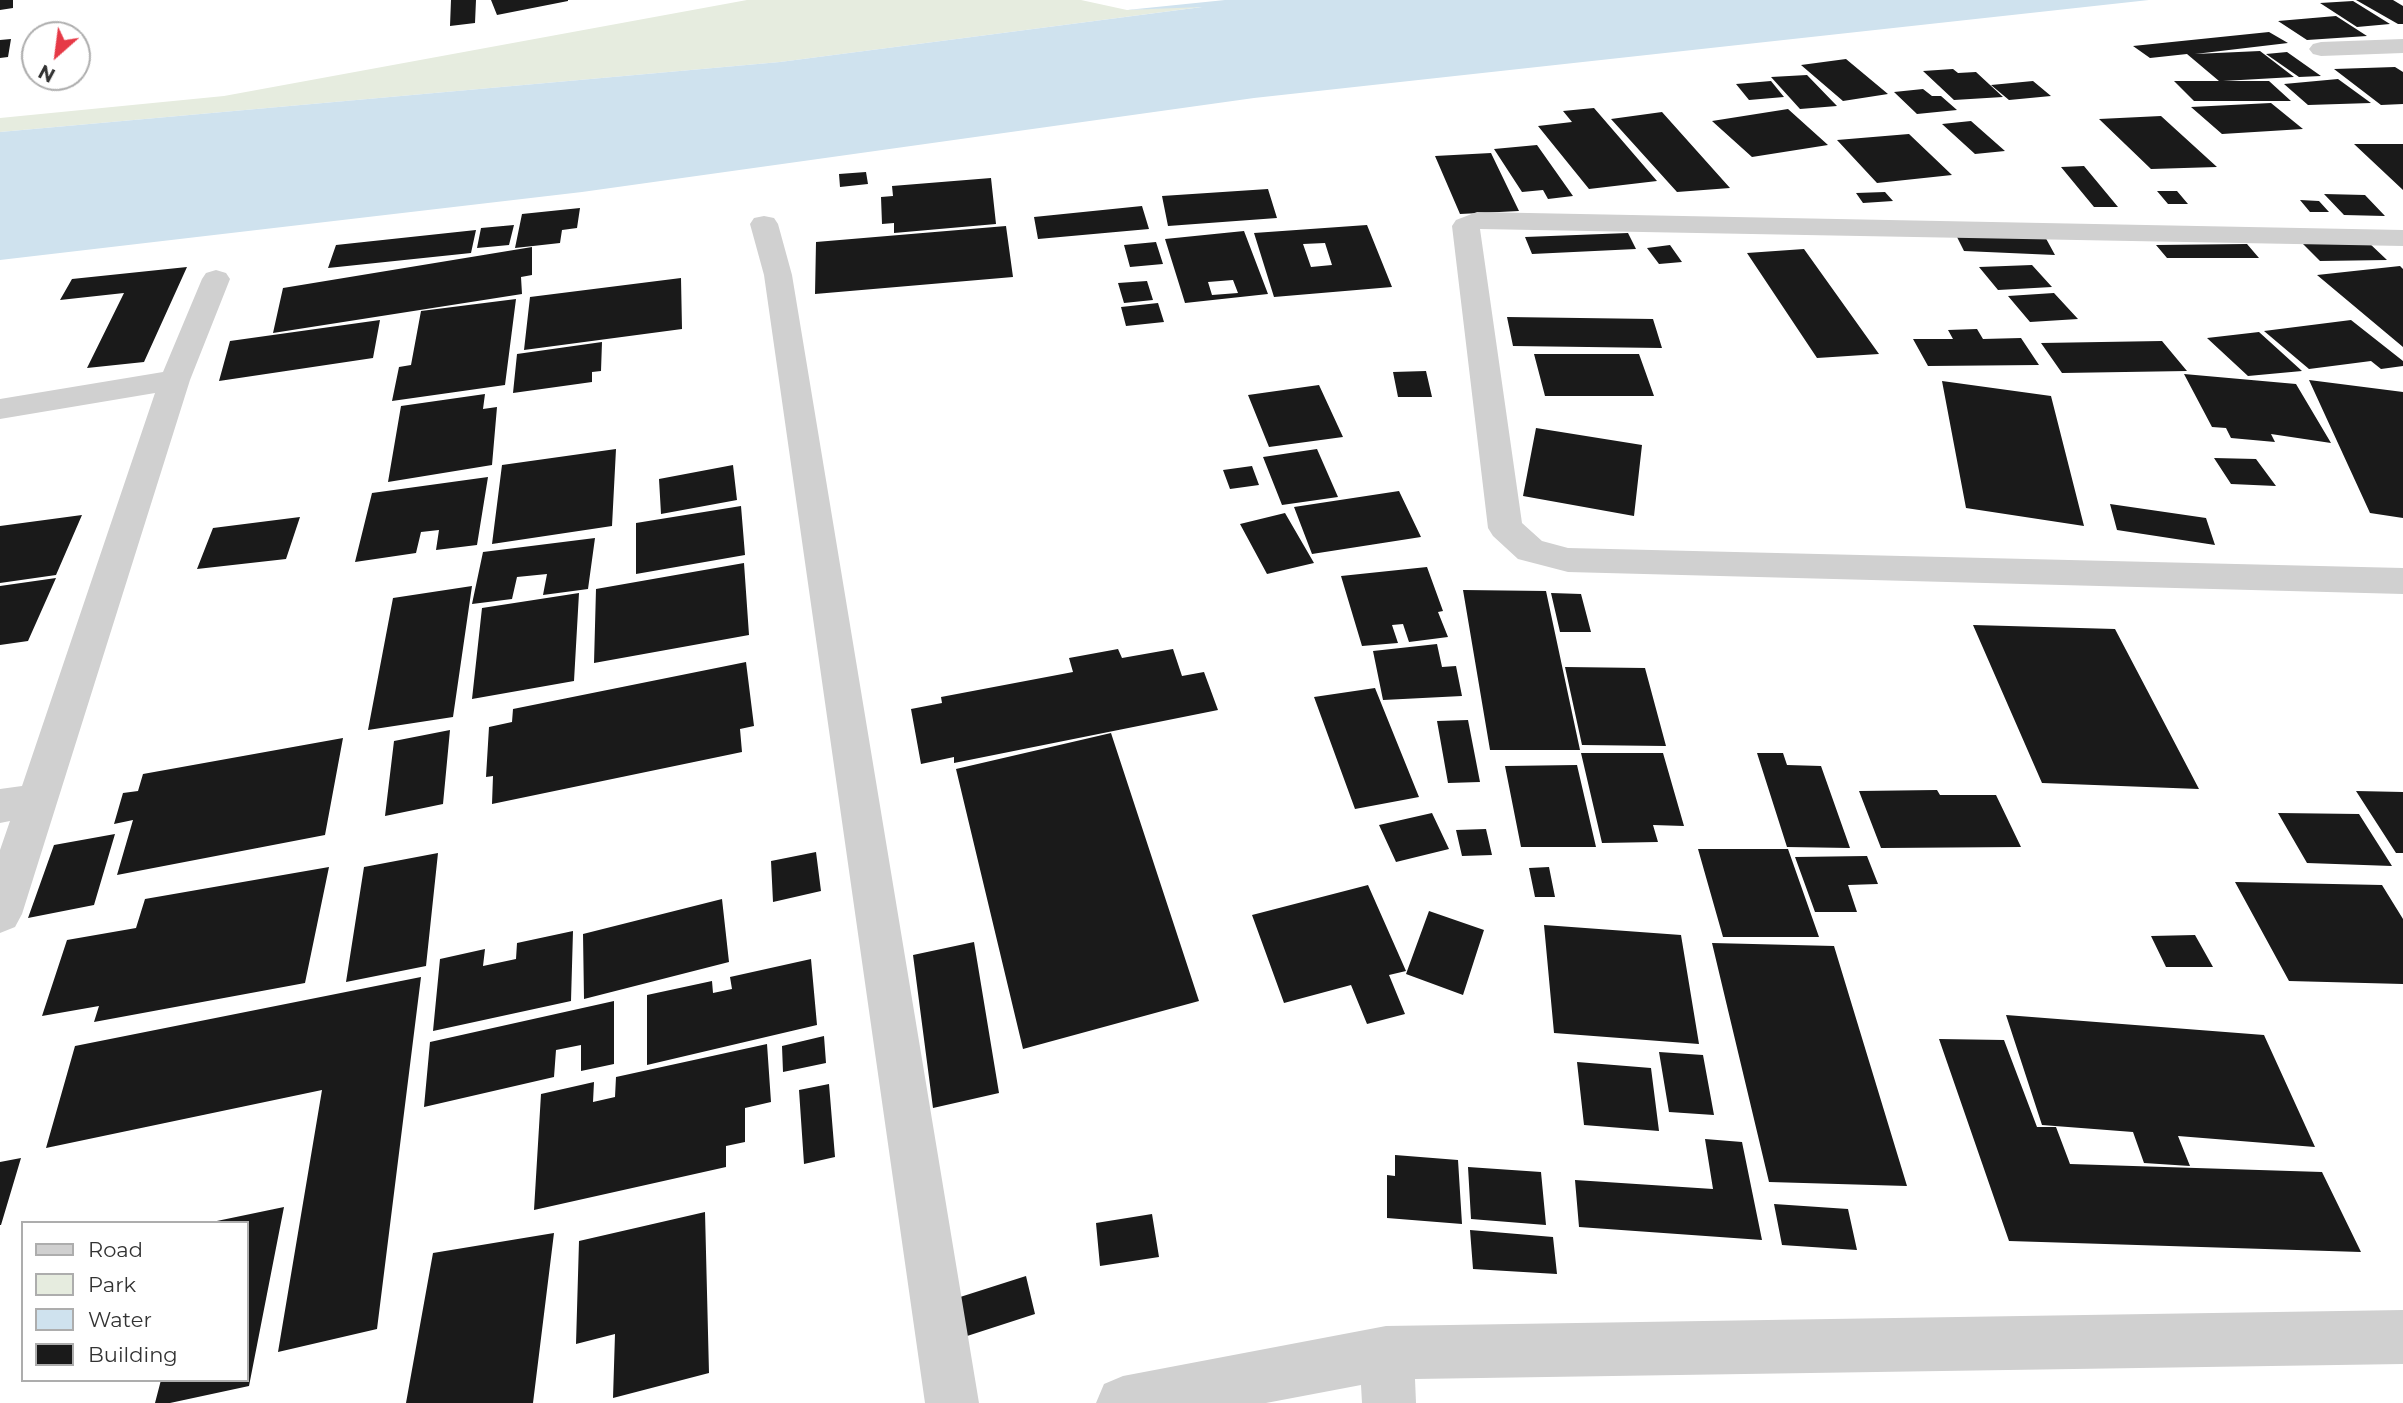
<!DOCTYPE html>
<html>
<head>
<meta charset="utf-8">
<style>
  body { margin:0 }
  #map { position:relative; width:2403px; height:1403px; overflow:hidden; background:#fff; font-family:Montserrat,sans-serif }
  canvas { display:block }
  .legend { position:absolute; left:21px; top:1221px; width:228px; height:161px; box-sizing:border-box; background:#fff; border:2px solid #adadad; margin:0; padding:9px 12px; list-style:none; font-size:21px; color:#333 }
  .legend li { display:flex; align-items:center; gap:14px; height:35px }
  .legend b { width:35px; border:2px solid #adadad }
  .north { position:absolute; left:21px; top:21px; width:70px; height:70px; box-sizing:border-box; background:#fff; border:2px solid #adadad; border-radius:50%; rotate:208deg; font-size:19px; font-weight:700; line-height:28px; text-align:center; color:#333 }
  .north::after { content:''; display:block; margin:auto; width:24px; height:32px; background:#e63946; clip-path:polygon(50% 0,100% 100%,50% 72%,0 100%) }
</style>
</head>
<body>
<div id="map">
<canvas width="2403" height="1403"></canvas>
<ul class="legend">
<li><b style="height:9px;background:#d0d0d0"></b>Road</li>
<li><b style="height:19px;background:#e6ecdf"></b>Park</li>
<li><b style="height:19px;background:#cfe2ee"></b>Water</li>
<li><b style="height:19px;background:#1a1a1a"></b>Building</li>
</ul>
<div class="north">N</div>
</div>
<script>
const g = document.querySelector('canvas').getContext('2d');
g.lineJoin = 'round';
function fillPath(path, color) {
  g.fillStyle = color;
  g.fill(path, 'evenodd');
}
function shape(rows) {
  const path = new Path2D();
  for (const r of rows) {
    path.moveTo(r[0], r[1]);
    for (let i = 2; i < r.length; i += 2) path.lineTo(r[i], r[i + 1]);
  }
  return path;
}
fillPath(shape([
  [747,0,1081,0,1127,10,1217,5,780,62,0,132,0,118,224,96]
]), '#e6ecdf');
fillPath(shape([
  [1225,0,2149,0,1254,98,582,192,0,260,0,132,780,62,1202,7,1127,10]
]), '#cfe2ee');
fillPath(shape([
  [0,0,13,0,13,8,0,10],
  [451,0,476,0,475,23,450,26],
  [491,0,568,0,568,1,497,15],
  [2356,0,2393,0,2403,6,2403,24,2398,24],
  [2353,1,2390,24,2357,27,2320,3],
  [2336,16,2367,36,2307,40,2278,21],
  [2269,32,2288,43,2195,54,2260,51,2294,77,2223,81,2269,81,2291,101,2194,101,2174,81,2219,81,2187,54,2150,58,2133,46],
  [11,39,8,57,0,58,0,40],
  [2287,52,2321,76,2299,77,2266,54],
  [1846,59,1888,94,1843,101,1801,65],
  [2395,67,2403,72,2403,104,2381,105,2334,69],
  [1953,69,1958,73,1976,72,2003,97,1954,100,1923,71],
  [1807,75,1837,106,1800,109,1771,77],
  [2338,79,2371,103,2308,105,2284,84],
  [1771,81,1784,97,1749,100,1736,84],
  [2033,81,2051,96,2009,100,1991,85],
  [1923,89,1932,96,1941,96,1957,110,1917,114,1894,92],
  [2271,103,2303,129,2222,134,2191,107],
  [1594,108,1657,181,1589,189,1538,126,1572,122,1563,111],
  [1788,109,1828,145,1752,157,1712,121],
  [1662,112,1730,188,1677,192,1611,119],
  [2161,116,2217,167,2151,169,2099,119],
  [1971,121,2005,151,1975,154,1942,124],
  [1909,134,1952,175,1877,183,1837,140],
  [2354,144,2403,144,2403,190],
  [1537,145,1573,196,1548,199,1543,190,1522,192,1494,149],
  [1491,153,1519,211,1460,214,1435,156],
  [2084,166,2118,207,2094,207,2061,167],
  [866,172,868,184,840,187,839,174],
  [991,178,996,224,894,233,894,223,882,224,881,197,893,196,892,186],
  [1268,189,1277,218,1168,226,1162,196],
  [2157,191,2177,191,2188,204,2168,204],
  [1885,192,1893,201,1863,203,1856,193],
  [2324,194,2365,195,2385,216,2344,215],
  [2300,200,2319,201,2329,212,2310,212],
  [1142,206,1149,229,1038,239,1034,217],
  [580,208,577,228,562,230,560,243,515,248,522,214],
  [514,225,509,245,477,248,481,228],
  [1367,225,1392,287,1274,297,1254,233],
  [1325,243,1332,265,1311,267,1303,244],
  [1006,226,1013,277,815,294,816,242],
  [1953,229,2043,233,2055,255,1964,251],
  [476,230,471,253,328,268,336,245],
  [1244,231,1268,294,1185,303,1165,239],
  [1233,280,1238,293,1212,295,1208,282],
  [1628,233,1636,249,1532,254,1525,237],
  [1156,242,1163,264,1130,267,1124,245],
  [2368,242,2387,260,2320,261,2302,243],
  [2247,244,2259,258,2167,258,2156,245],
  [1670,245,1682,262,1659,264,1647,248],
  [532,247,532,275,521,277,522,294,273,333,283,288],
  [1804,249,1879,354,1817,358,1747,253],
  [2032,265,2052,287,1998,290,1979,267],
  [2400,266,2403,269,2403,347,2317,275],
  [187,267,144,362,87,368,124,293,60,300,72,279],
  [681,278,682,329,524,350,530,297],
  [1147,281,1153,300,1124,303,1118,283],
  [2054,293,2078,319,2030,322,2008,296],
  [516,299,505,385,392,401,399,367,411,365,421,311],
  [1158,303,1164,322,1126,326,1121,307],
  [1507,317,1653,319,1662,348,1513,346],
  [380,320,373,358,219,381,230,341],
  [2351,320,2403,361,2403,366,2381,369,2371,361,2309,369,2264,331],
  [1977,329,1983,339,2021,338,2039,365,1928,366,1913,339,1953,339,1948,330],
  [2259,332,2302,371,2248,376,2207,338],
  [2162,341,2187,371,2062,373,2041,343],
  [602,342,601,371,592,372,592,382,513,393,517,354],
  [1534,354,1639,354,1654,396,1545,396],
  [1426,371,1432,397,1398,397,1393,372],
  [2184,374,2296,384,2331,443,2271,434,2275,442,2231,438,2226,428,2212,427],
  [2309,380,2403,392,2403,518,2370,513],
  [1942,381,2051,396,2084,526,1966,508],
  [1319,385,1343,437,1269,447,1248,395],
  [485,394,483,409,497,407,492,465,388,482,401,406],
  [1536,428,1642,445,1634,516,1523,496],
  [616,449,612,526,492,544,502,465],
  [1317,449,1338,497,1282,505,1263,457],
  [2214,458,2256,459,2276,486,2231,484],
  [733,465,737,500,661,514,659,479],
  [1252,466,1259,485,1230,489,1223,470],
  [488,477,477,545,436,550,439,530,421,532,416,553,355,562,372,493],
  [1399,491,1421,537,1312,554,1294,507],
  [2110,504,2206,518,2215,545,2117,530],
  [741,506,745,555,636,574,636,523],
  [1285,513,1314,563,1267,574,1240,524],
  [82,515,56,575,0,583,0,526],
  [300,517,286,559,197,569,213,528],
  [595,538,588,589,543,595,547,574,517,577,512,599,472,604,483,552],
  [744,563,749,635,594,663,596,589],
  [1427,567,1443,611,1438,612,1448,637,1409,642,1403,624,1392,625,1398,643,1362,646,1341,576],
  [56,578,28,641,0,645,0,586],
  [472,586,453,717,368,730,393,598],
  [1463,590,1546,591,1580,750,1490,750],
  [579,593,574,681,472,699,482,608],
  [1551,593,1581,594,1591,632,1560,632],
  [1973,625,2115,629,2199,789,2042,783],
  [1437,644,1442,667,1456,666,1462,696,1383,700,1373,651],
  [1118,649,1122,658,1173,649,1182,676,1204,672,1218,710,954,763,954,757,921,764,911,709,942,703,941,697,1073,672,1069,658],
  [746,662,754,726,740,729,742,752,492,804,493,776,486,777,489,727,512,722,513,709],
  [1565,667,1645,668,1666,746,1582,745],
  [1375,688,1419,797,1355,809,1314,697],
  [1468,720,1480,782,1448,783,1437,721],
  [450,730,443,804,385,816,394,741],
  [1111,733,1199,1001,1023,1049,956,769],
  [343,738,325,835,117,875,133,820,114,824,123,793,138,791,143,774],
  [1581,753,1663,753,1684,826,1653,825,1658,842,1602,843],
  [1757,753,1783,753,1787,765,1821,766,1850,848,1787,847],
  [1577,765,1596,847,1521,847,1505,766],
  [1937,790,1940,795,1996,795,2021,847,1881,848,1859,791],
  [2356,791,2403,792,2403,853,2396,853],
  [1432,813,1449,849,1396,862,1379,825],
  [2278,813,2359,814,2392,866,2307,863],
  [1486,829,1492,855,1462,856,1456,830],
  [115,834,94,905,28,918,54,845],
  [1698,849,1788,849,1819,937,1723,937],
  [816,852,821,891,773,902,771,861],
  [438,853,426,966,346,982,364,867],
  [1867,856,1878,884,1848,885,1857,912,1815,912,1795,857],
  [329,867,305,983,94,1022,99,1006,42,1016,67,940,136,928,145,899],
  [1549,867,1555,897,1535,897,1529,868],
  [2235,882,2382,885,2403,919,2403,984,2289,981],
  [1368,885,1406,971,1389,975,1405,1014,1367,1024,1351,985,1284,1003,1252,915],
  [722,899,729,962,584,999,583,934],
  [1429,911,1484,930,1463,995,1406,974],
  [1544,925,1681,935,1699,1044,1554,1033],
  [573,931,571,1001,433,1031,440,959,485,949,483,966,516,959,517,943],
  [2195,935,2213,967,2166,967,2151,936],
  [974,942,999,1093,933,1108,913,955],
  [1712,943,1834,946,1907,1186,1769,1182],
  [811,959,817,1025,647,1065,647,995,712,981,713,993,732,989,730,977],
  [421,977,377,1329,278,1352,322,1090,46,1148,75,1046],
  [614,1001,614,1064,581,1071,581,1045,556,1050,554,1077,424,1107,430,1042],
  [2006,1015,2264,1035,2315,1147,2178,1136,2190,1166,2144,1163,2133,1132,2042,1125],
  [824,1036,826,1063,783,1072,782,1046],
  [1939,1039,2004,1040,2037,1127,2056,1127,2070,1164,2322,1172,2361,1252,2009,1241],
  [767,1044,771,1102,745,1108,745,1142,726,1146,726,1167,534,1210,541,1094,594,1082,593,1102,615,1097,616,1077],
  [1659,1052,1703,1055,1714,1115,1669,1112],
  [1577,1062,1651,1068,1659,1131,1584,1125],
  [829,1084,835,1157,804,1164,799,1090],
  [1705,1139,1742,1142,1762,1240,1579,1227,1575,1180,1713,1189],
  [1395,1155,1458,1160,1462,1224,1387,1218,1387,1175,1395,1176],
  [21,1158,1,1225,0,1225,0,1162],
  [1468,1167,1541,1172,1546,1225,1471,1219],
  [1774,1204,1848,1209,1857,1250,1782,1245],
  [284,1207,249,1386,170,1403,155,1403,161,1380,247,1380,247,1223,212,1222],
  [705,1212,709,1373,613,1398,615,1334,576,1344,579,1241],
  [1152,1214,1159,1257,1100,1266,1096,1223],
  [1470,1230,1553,1237,1557,1274,1473,1269],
  [554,1233,533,1403,406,1403,433,1253],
  [1026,1276,1035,1314,964,1337,957,1298]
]), '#1a1a1a');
fillPath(shape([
  [2403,39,2403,53,2321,56,2313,54,2309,49,2313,44,2321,42,2403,39],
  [1477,212,2403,230,2403,246,1480,229,1522,523,1542,541,1568,548,2403,568,2403,594,1568,572,1518,559,1493,536,1488,528,1452,226,1456,220,1477,212],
  [764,216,774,218,778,224,792,275,979,1403,925,1403,764,275,750,224,754,218,764,216],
  [216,270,226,273,230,279,190,380,22,914,15,927,0,933,0,850,10,821,0,823,0,789,22,786,155,393,0,419,0,399,163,372,202,279,206,273,216,270],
  [2403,1310,2403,1364,1415,1379,1416,1403,1362,1403,1361,1385,1266,1403,1096,1403,1104,1384,1123,1376,1386,1326,2403,1310]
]), '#d0d0d0');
</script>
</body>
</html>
